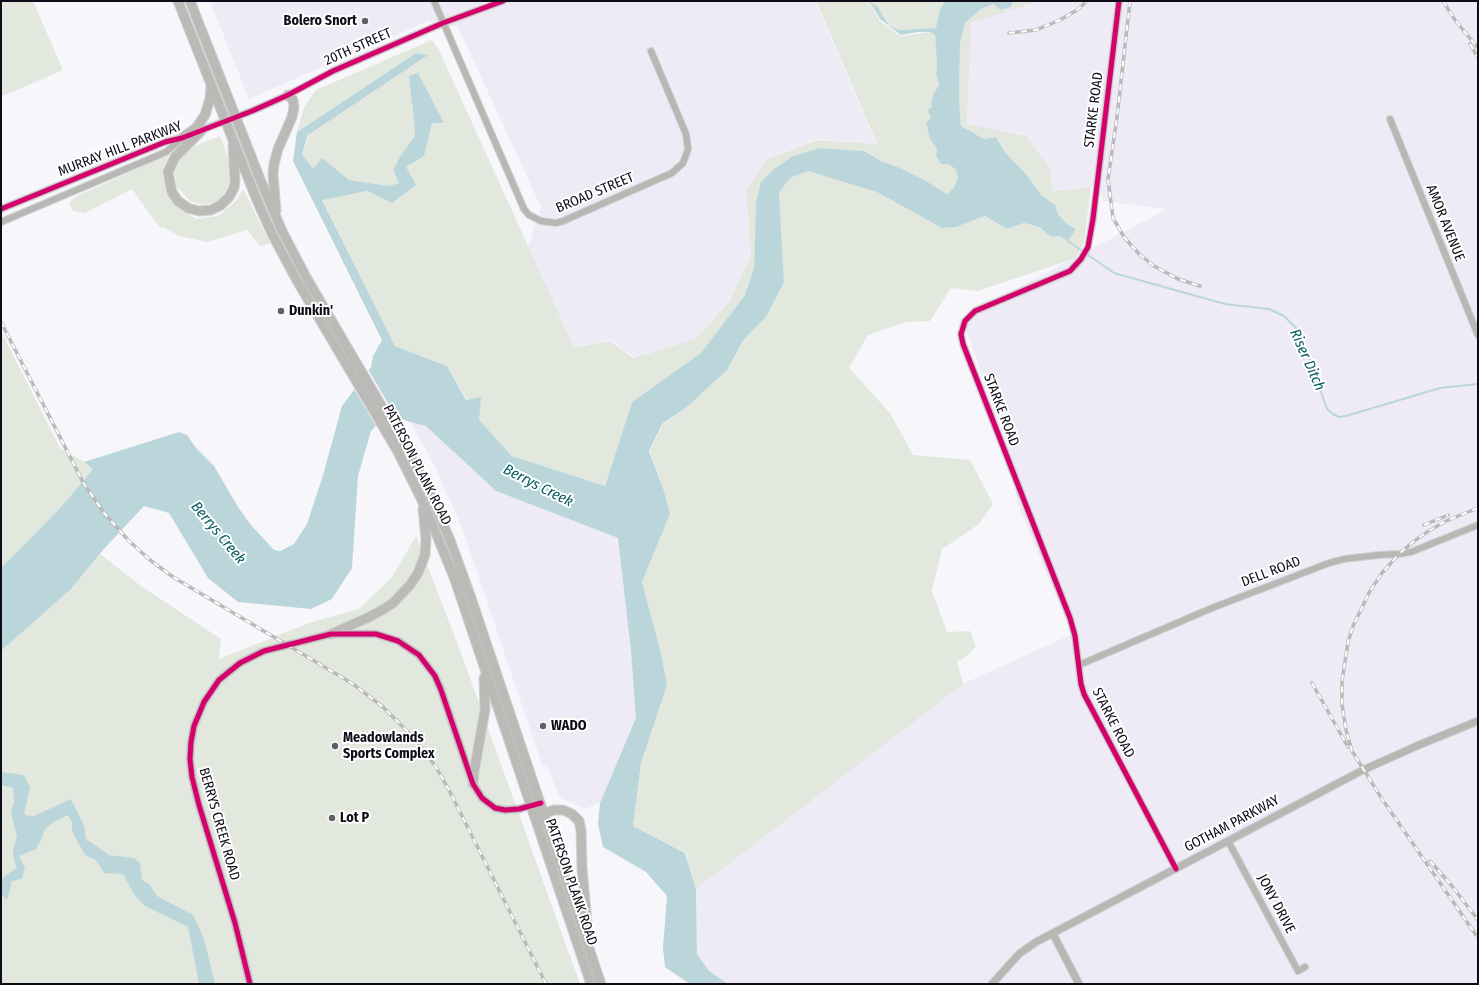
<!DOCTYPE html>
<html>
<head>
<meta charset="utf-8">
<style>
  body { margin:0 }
  #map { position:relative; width:1479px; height:985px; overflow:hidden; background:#f7f6fa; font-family:"Fira Sans Condensed",sans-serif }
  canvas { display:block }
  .frame { position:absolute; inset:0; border:2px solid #0f0c17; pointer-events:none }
</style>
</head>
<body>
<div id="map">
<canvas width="1479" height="985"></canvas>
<div class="frame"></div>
</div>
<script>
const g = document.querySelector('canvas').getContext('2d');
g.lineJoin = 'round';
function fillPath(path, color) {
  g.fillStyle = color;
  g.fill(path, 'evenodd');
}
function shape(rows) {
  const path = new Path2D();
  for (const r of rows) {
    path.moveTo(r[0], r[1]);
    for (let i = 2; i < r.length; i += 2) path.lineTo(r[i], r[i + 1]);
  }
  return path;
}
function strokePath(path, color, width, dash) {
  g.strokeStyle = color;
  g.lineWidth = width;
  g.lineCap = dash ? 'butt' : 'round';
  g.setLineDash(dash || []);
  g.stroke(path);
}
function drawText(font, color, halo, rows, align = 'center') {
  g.font = font + ' "Fira Sans Condensed",sans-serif';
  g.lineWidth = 4;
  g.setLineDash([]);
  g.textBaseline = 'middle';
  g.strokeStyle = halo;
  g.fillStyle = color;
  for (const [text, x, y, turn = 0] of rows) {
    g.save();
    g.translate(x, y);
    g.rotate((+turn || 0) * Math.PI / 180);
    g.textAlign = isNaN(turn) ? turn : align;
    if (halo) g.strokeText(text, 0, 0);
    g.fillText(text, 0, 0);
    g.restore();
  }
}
fillPath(shape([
  [210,1,815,1,876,144,817,139,767,159,746,189,751,255,729,301,695,339,634,357,610,340,574,346,528,247,541,207,458,27,428,21,249,99],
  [1039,1,1478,1,1478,984,728,984,709,971,697,954,696,889,902,729,963,684,1072,634,1017,503,1013,461,965,327,976,310,1167,209,1104,201,1098,186,1053,191,1050,169,1027,135,967,125,971,23],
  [410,422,427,426,496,491,618,538,631,651,637,718,600,803,584,809,559,797,547,766,543,767,461,525,434,464]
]), '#eeebf6');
fillPath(shape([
  [1,1,33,1,63,70,1,97],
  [816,1,945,1,939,13,936,28,899,30,889,24,877,6,869,2,879,20,886,26,901,36,930,32,935,35,937,64,936,74,939,85,933,95,931,103,932,107,927,110,931,117,926,123,930,139,937,149,936,156,941,164,949,164,956,170,958,177,954,188,947,194,926,181,900,168,881,161,864,151,820,148,756,203,754,268,745,295,701,353,632,402,605,486,512,456,479,420,447,366,395,346,322,199,367,191,392,203,406,167,432,123,444,123,414,120,415,136,401,155,393,170,399,183,389,186,348,180,322,159,313,169,302,154,310,133,427,55,416,53,297,132,304,107,316,90,432,40,439,50,574,347,610,341,633,358,695,339,729,302,751,255,746,189,767,159,817,140,877,144],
  [1013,1,1039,1,971,23,967,124,1027,136,1050,169,1053,191,1091,187,1084,241,1076,258,978,291,951,288,930,321,906,322,868,335,849,368,890,413,913,455,970,460,993,504,979,524,942,549,932,591,947,632,970,631,976,646,967,656,957,662,963,684,696,889,686,853,633,826,641,763,667,685,661,653,642,582,670,514,664,491,650,451,662,425,687,407,727,370,743,342,766,317,784,284,779,193,790,178,808,171,827,176,877,192,942,228,956,227,985,216,1007,229,1024,223,1040,228,1050,236,1059,236,1068,241,1076,229,1066,223,1058,214,1055,205,1041,195,1026,174,1005,152,996,137,984,139,961,126,959,100,960,43,965,23,981,9,994,4,1000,10,1011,7],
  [220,136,229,160,229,185,219,201,203,205,190,201,177,187,174,171,179,156,187,149],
  [169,154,163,176,174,204,196,219,218,216,236,201,243,189,270,243,261,247,247,230,207,242,179,236,163,227,160,228,132,189,85,213,73,211,69,204,75,197],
  [1,331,60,448,84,462,93,469,62,506,1,568],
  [416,536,461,653,580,984,1,984,1,651,71,589,100,554,141,586,221,639,219,659,312,622,359,609,392,577]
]), '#e2e8de');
fillPath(shape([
  [869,1,877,6,889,25,899,30,936,28,939,12,945,1,1013,1,1011,7,1000,10,994,4,981,9,965,23,960,43,959,100,961,126,984,139,996,137,1005,152,1026,174,1041,195,1055,205,1058,214,1066,223,1076,229,1068,241,1059,236,1050,236,1039,227,1024,223,1007,229,985,216,956,227,942,228,877,192,808,171,790,178,779,193,784,283,766,317,743,341,727,370,687,407,662,424,649,451,664,491,670,514,642,582,661,653,667,685,641,763,633,826,685,853,696,889,697,954,709,971,728,984,690,984,665,967,663,948,667,896,646,872,603,847,598,824,600,803,636,718,631,651,618,538,496,491,426,426,410,422,399,418,384,417,371,431,358,476,352,568,332,599,311,609,238,602,208,578,169,513,144,506,103,550,71,589,1,651,1,568,62,506,93,469,84,462,179,432,187,435,196,448,214,466,238,507,250,524,274,550,280,551,294,544,307,524,323,475,342,406,371,367,373,356,382,340,293,161,297,132,416,53,428,55,308,135,302,154,313,169,322,158,349,180,389,186,399,183,393,170,401,155,415,136,414,120,409,76,418,73,444,123,432,123,424,156,406,167,416,185,392,203,367,191,322,200,395,346,447,366,466,400,481,397,479,420,512,456,605,486,632,402,701,353,745,295,754,268,756,203,761,182,774,169,793,156,820,148,864,151,881,161,900,168,926,181,947,194,954,188,958,177,956,170,949,164,941,164,936,156,937,149,930,139,926,123,931,117,927,110,932,107,931,103,933,95,939,85,936,74,937,64,935,35,930,32,918,32,901,35,880,19],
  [1,772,24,775,30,788,24,814,32,817,71,799,84,825,86,839,109,855,134,858,140,863,142,880,149,884,157,896,193,915,204,939,215,984,199,984,188,927,145,906,133,893,123,874,104,873,96,860,85,855,72,831,72,823,68,815,54,822,45,829,41,840,36,849,19,856,25,868,22,879,12,881,7,900,1,894,1,885,3,877,17,868,14,860,13,850,17,837,11,813,14,801,13,788,1,785]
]), '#bbd6db');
fillPath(shape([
  [368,369,397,419,384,419,377,428,354,389]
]), '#f7f6fa');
strokePath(shape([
  [1068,241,1114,273,1225,304,1269,309,1284,316,1298,330,1303,341,1326,406,1328,410,1333,414,1339,417,1346,416,1440,388,1478,384]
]), '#bbd6db', 2);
const minor = shape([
  [434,1,524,209,529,215,541,221,556,223,563,221,672,173,683,163,688,149,686,134,651,51],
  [1119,1,1093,219,1088,247,1081,259,1070,271,975,311,965,321,961,334,963,344,1070,618,1075,636,1081,684,1084,694,1176,869],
  [1390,119,1478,335],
  [199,131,252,111,288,95,333,71,443,23,503,1],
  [1,209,165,142,185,137],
  [1,222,166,152,181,139],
  [1079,665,1212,608,1329,563,1344,559,1379,555,1399,554,1411,552,1478,525],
  [1228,841,1298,971,1305,967]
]);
const tertiary = shape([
  [1053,934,1079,984],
  [250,984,235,923,199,805,192,777,190,759,191,742,194,726,204,702,219,680,240,663,264,651,331,634,376,634,398,641,419,655,435,676,441,690,473,784,482,798,495,808,505,810,519,809,536,804],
  [992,984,1019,954,1036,942,1363,770,1419,745,1478,721]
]);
const primary = shape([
  [178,1,256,198,272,234,296,279,398,452,421,498,436,533,455,580,591,984],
  [190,1,262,184,282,231,306,277,409,453,426,485,450,540,470,595,601,984],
  [202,130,175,157,168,172,172,192,178,201,188,208,199,211,211,210,221,205,229,197,234,188,235,181,233,145],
  [182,138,196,128,205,115,210,99,211,86],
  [276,211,273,174,274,164,278,149,292,117,294,107,293,100,288,95],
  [331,634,367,618,384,609,393,603,410,585,418,573,425,555,426,539,423,509],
  [473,784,474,772,485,710,484,678],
  [538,815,554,810,563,810,572,814,579,821,581,830,582,868,588,933]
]);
strokePath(minor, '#d2d1d5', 8);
strokePath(tertiary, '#d2d1d5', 9);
strokePath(primary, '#d2d1d5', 11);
strokePath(minor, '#b8b7b4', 6);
strokePath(tertiary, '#b8b7b4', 7);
strokePath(primary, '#bcbab7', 9);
const rail = shape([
  [1130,1,1117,117,1108,179,1113,218,1124,237,1139,254,1154,266,1178,279,1200,286],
  [1443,1,1455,20,1478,48],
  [1009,33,1036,30,1060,20,1077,10,1087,1],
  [1470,44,1478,58],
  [1,322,84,484,105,514,129,541,150,560,173,577,353,684,383,707,415,739,436,767,449,790,546,984],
  [1478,508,1446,521,1427,532,1413,542,1399,554,1382,573,1370,591,1353,626,1348,642,1342,681,1342,705,1346,730,1352,751,1382,799,1478,938],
  [1424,525,1448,515],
  [1312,683,1348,747],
  [1430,861,1452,886,1478,920]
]);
strokePath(rail, '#bbbabb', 3.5);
strokePath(rail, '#fff', 2, [6]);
strokePath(shape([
  [1119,1,1093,219,1088,247,1081,259,1070,271,975,311,965,321,961,334,963,344,1070,618,1075,636,1081,684,1084,694,1176,869],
  [1,209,165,142,182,138,252,111,288,95,333,71,443,23,503,1],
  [250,984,235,923,199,805,192,777,190,759,191,742,194,726,204,702,219,680,240,663,264,651,331,634,376,634,398,641,419,655,435,676,441,690,473,784,482,798,495,808,505,810,519,809,541,803]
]), '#d6006c', 5);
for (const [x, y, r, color] of [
  [365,21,4,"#605e66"],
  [281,311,4,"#605e66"],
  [543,726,4,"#605e66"],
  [335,746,4,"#605e66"],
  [332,818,4,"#605e66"]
]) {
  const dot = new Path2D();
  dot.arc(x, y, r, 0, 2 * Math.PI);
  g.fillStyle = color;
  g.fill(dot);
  strokePath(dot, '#fff', 1.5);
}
drawText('bold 14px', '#0f0c17', '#fff', [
  ["Bolero Snort",357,21,"right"],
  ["Dunkin'",289,311],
  ["WADO",551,726],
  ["Meadowlands",343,738],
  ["Sports Complex",343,754],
  ["Lot P",340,818]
], 'left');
drawText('14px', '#0f0c17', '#fff', [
  ["20TH STREET",358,47,-24],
  ["STARKE ROAD",1094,110,-83],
  ["MURRAY HILL PARKWAY",120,149,-21],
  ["BROAD STREET",595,193,-23],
  ["AMOR AVENUE",1445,223,68],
  ["STARKE ROAD",1001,410,69],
  ["PATERSON PLANK ROAD",417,465,63],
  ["DELL ROAD",1271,572,-21],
  ["STARKE ROAD",1113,723,63],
  ["BERRYS CREEK ROAD",219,824,74],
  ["GOTHAM PARKWAY",1232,824,-28],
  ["PATERSON PLANK ROAD",571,882,71],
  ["JONY DRIVE",1276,904,62]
]);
drawText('italic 15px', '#075b65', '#fff', [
  ["Riser Ditch",1307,360,66],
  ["Berrys Creek",538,486,27],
  ["Berrys Creek",218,533,50]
]);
</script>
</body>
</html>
